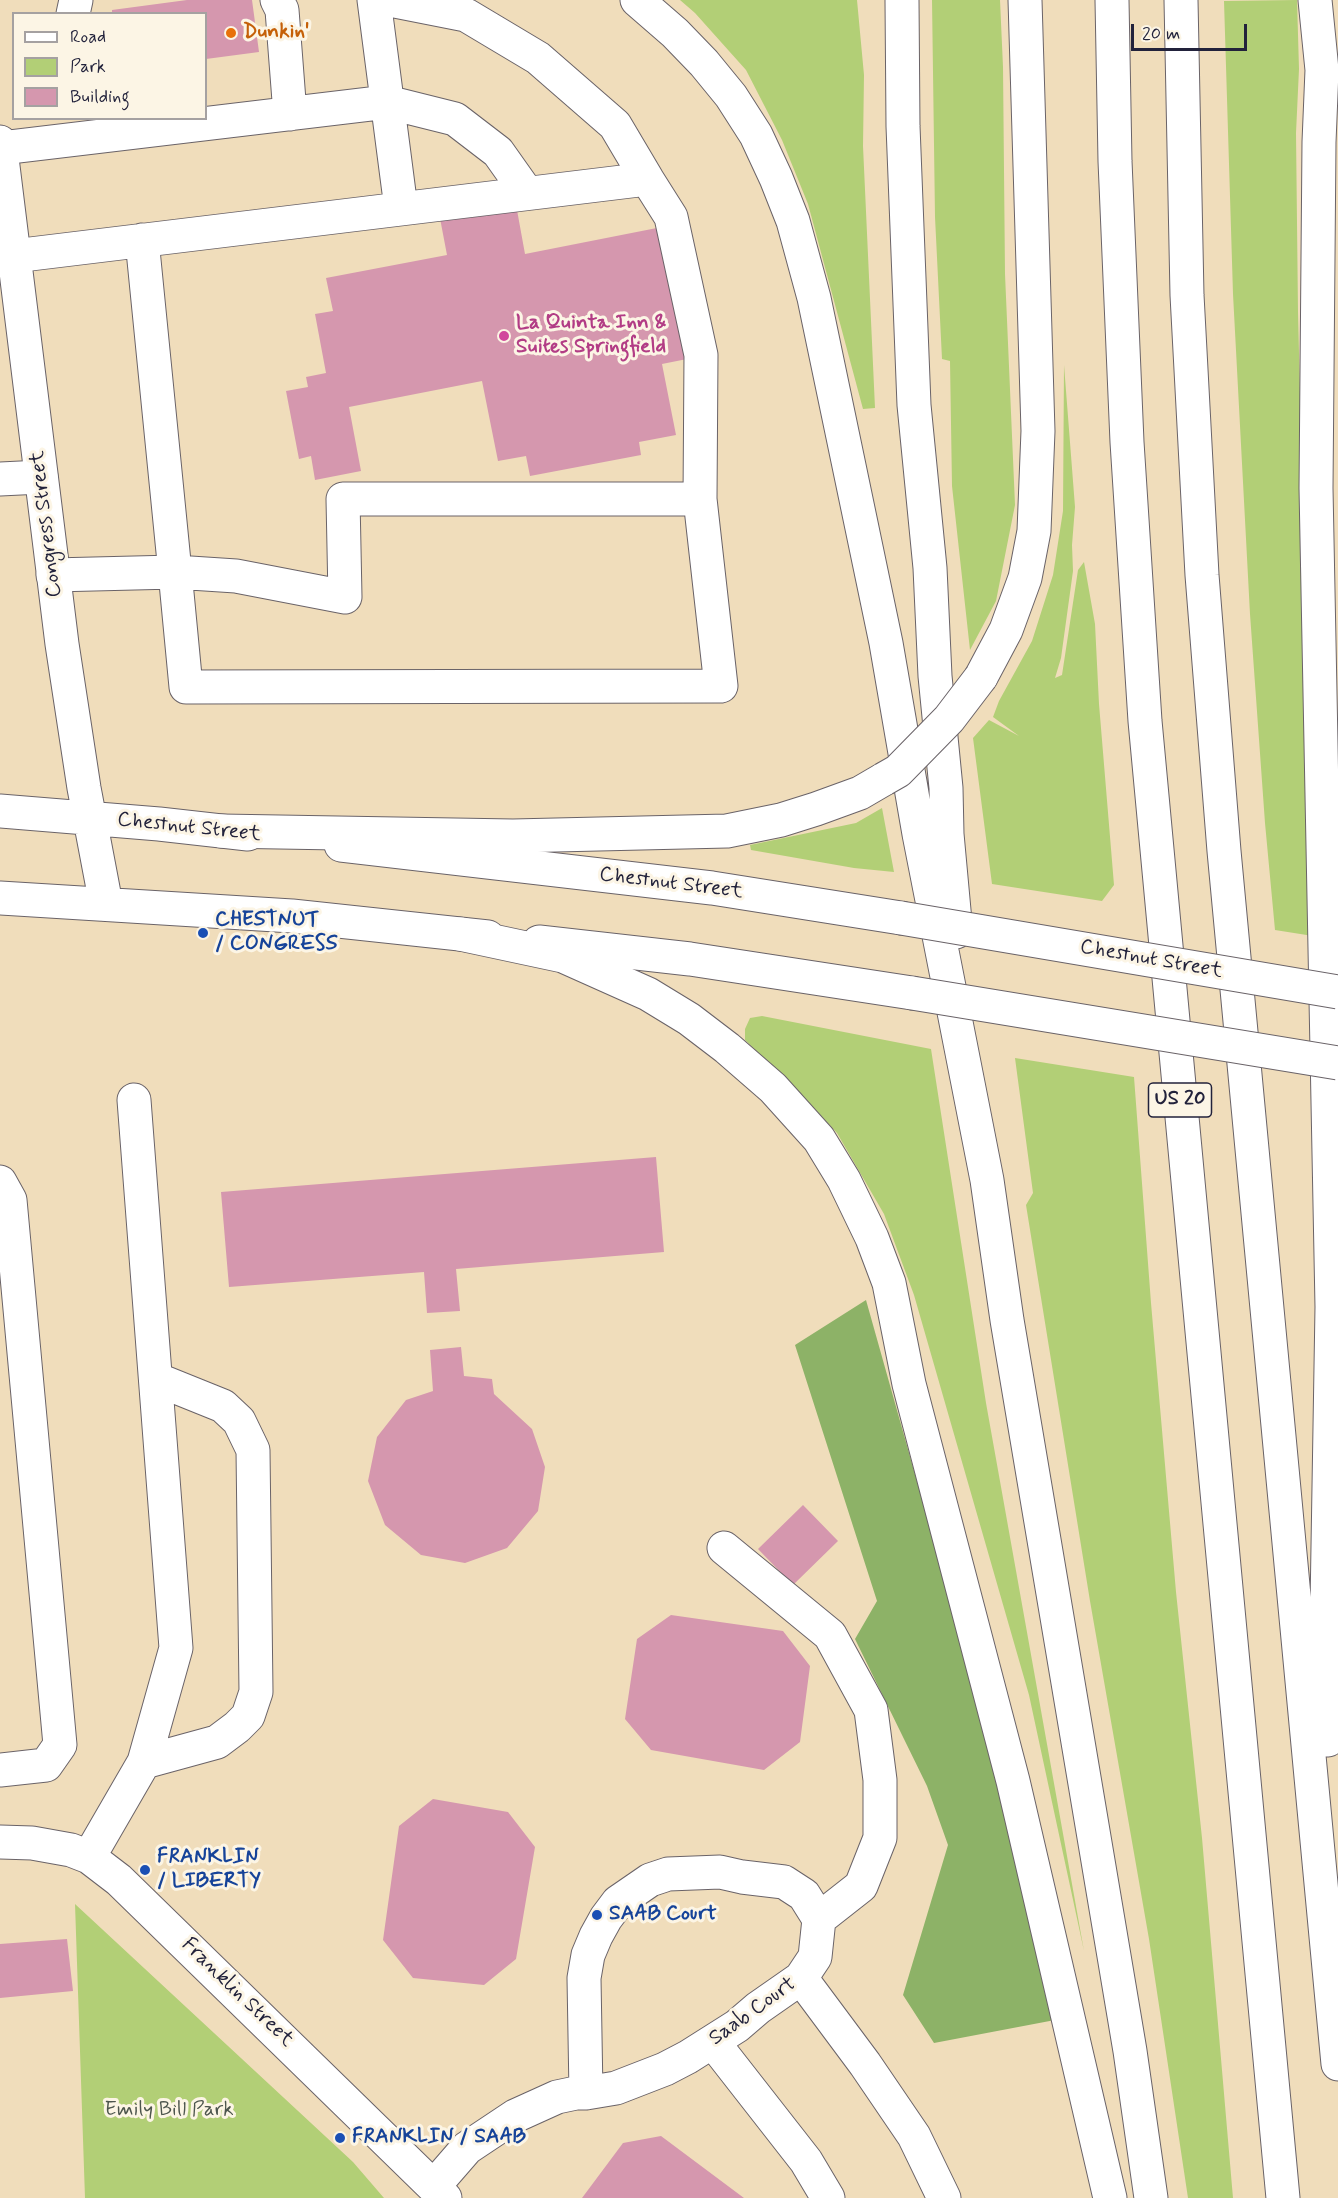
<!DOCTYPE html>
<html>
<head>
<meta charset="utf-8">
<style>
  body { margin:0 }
  #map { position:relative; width:1338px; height:2198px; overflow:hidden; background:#f0ddbb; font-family:Mynerve,sans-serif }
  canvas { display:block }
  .legend { position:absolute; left:12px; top:12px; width:195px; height:108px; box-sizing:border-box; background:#fcf5e5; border:2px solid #a5a1a1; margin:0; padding:8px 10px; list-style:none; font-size:18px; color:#22223b }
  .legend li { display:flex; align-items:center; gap:12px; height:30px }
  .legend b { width:30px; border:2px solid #a5a1a1 }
  .scale { position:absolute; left:1131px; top:24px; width:116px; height:27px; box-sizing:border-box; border:3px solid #22223b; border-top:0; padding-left:8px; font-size:18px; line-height:21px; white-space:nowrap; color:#22223b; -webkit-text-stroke:4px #fcf5e5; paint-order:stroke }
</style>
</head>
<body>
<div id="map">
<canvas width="1338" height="2198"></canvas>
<ul class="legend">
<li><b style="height:8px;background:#fff"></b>Road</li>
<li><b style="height:16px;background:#b2cf76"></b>Park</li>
<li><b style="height:16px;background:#d597ae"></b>Building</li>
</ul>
<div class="scale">20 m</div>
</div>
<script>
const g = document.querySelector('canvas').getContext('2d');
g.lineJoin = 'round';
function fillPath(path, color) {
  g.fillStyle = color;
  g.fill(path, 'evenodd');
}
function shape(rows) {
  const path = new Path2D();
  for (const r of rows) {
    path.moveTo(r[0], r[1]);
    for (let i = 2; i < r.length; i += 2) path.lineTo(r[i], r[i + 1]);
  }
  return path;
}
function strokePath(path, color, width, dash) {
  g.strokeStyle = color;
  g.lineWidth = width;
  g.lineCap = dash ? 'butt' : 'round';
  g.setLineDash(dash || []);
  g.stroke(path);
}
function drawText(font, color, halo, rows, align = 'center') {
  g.font = font + ' Mynerve,sans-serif';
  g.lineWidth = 6;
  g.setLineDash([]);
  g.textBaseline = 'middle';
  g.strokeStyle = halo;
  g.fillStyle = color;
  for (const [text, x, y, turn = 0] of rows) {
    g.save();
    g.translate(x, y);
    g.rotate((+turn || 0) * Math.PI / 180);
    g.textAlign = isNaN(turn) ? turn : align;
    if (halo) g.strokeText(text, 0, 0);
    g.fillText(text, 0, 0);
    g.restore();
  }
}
fillPath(shape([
  [680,0,857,0,864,75,863,146,875,408,863,409,808,204,782,140,746,70,695,13],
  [932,0,1000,0,1003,67,1005,274,1015,505,996,601,970,650,952,486,950,361,942,359,935,217],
  [1297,0,1299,69,1296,133,1298,312,1313,936,1275,930,1265,823,1250,614,1233,294,1224,1],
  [1064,365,1075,507,1072,545,1073,571,1061,658,1055,678,1062,675,1078,570,1084,562,1095,624,1099,704,1114,885,1102,901,992,884,973,738,989,720,1019,736,993,717,999,701,1032,641,1053,575,1063,511],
  [882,808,894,872,854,868,751,850,750,845,856,823],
  [762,1016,931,1049,986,1403,1084,1951,1029,1695,914,1295,884,1214,837,1133,801,1094,745,1040,745,1029,750,1018],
  [1015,1058,1134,1077,1151,1303,1176,1592,1202,1838,1233,2198,1188,2198,1149,1939,1090,1601,1026,1205,1033,1193],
  [75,1904,353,2162,384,2198,85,2198]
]), '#b2cf76');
fillPath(shape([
  [866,1300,954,1613,1055,2020,934,2043,903,1995,948,1845,927,1786,855,1639,877,1601,795,1345]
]), '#8db267');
fillPath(shape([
  [187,0,252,0,259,52,206,59,206,14,112,14,112,10],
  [515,199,525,254,667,226,692,358,662,364,676,435,639,442,641,455,530,476,526,456,498,461,482,381,349,407,361,471,315,480,311,456,299,459,286,391,308,387,306,377,326,373,315,314,333,311,326,278,447,255,439,213],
  [656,1157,664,1252,456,1269,460,1311,427,1313,424,1272,229,1287,221,1192],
  [461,1347,464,1376,492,1379,494,1394,532,1429,545,1467,538,1511,507,1548,465,1563,421,1555,385,1525,368,1481,377,1437,406,1400,433,1391,430,1350],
  [803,1505,838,1541,793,1585,758,1549],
  [671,1615,783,1631,810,1666,800,1742,764,1770,651,1750,625,1719,637,1639],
  [433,1799,508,1812,535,1847,516,1959,484,1985,413,1978,383,1940,399,1826],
  [67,1939,73,1991,0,1998,0,1944],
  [661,2136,744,2198,582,2198,623,2143]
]), '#d597ae');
const minor = shape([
  [277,0,282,10,290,114],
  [374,0,401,208],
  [73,14,76,0],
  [1,148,387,102,455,119,498,152,527,193],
  [647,179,671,217,701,355,700,499],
  [14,256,647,179,615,125,538,58,466,15,390,0],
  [0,479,41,477],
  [53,575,175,572,236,576,345,597,343,499,700,499,721,686,186,687,175,572,142,240],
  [0,1182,10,1200,60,1745,46,1765,0,1770],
  [724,1548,830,1635,871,1710,880,1780,880,1838,861,1886,819,1919],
  [144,1762,217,1742,237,1727,248,1716,256,1692,253,1450,239,1421,223,1406,156,1379],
  [0,1842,32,1843,71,1850,89,1857,119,1880,445,2198],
  [89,1857,144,1762,176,1648,134,1100],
  [801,1978,865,2064,914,2136,944,2198],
  [713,2042,806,2161,828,2198],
  [434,2186,467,2148,515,2116,557,2097,576,2093,586,2093,616,2088,665,2069,688,2057,737,2026,758,2008,801,1978,815,1957,819,1919,804,1895,784,1882,742,1877,720,1872,668,1874,650,1880,618,1902,606,1918,596,1936,588,1955,584,1978,586,2093]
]);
const major = shape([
  [0,142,62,644,84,788,106,904],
  [0,811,159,824,248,834],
  [341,845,712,888,901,918],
  [0,898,292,916,488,937],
  [539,942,690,959,912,993]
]);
const highway = shape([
  [637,0,675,33,704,63,731,96,756,135,776,178,793,221,814,298,886,643,919,834,987,1180,1007,1320,1130,2051,1151,2198],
  [902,0,903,126,914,405,930,568,935,676,946,788,947,834,956,932],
  [1112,0,1115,161,1127,442,1145,721,1283,2198],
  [1181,0,1187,295,1202,575,1224,851,1338,2064],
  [1315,0,1322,70,1319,142,1316,488,1332,1307,1326,1666,1328,1740],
  [981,677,1006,630,1025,578,1034,531,1038,431,1025,0],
  [221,831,513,836,727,831,781,820,816,809,860,793,884,779],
  [460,934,563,956,648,994,689,1019,727,1048,773,1088,819,1139,844,1180,872,1238,889,1283,909,1384,1013,1781,1110,2198]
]);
strokePath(minor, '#6a6368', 35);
strokePath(major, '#6a6368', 35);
strokePath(highway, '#6a6368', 35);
strokePath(minor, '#fff', 33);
strokePath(major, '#fff', 33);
strokePath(highway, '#fff', 33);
const majorBridge = shape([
  [901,918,1338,992],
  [912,993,1338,1063]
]);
const highwayBridge = shape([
  [884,779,898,771,949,719,981,677]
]);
strokePath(majorBridge, '#6a6368', 35, []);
strokePath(highwayBridge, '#6a6368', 35, []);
strokePath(majorBridge, '#fff', 33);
strokePath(highwayBridge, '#fff', 33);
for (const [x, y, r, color] of [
  [231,33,6,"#e8710a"],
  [504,336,6,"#d1479c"],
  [203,933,6,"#1a4fb4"],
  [145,1870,6,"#1a4fb4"],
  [597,1915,6,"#1a4fb4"],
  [340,2138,6,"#1a4fb4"]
]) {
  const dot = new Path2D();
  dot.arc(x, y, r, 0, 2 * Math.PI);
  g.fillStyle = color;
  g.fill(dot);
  strokePath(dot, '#fcf5e5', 2);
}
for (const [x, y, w] of [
  [1180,1100,63]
]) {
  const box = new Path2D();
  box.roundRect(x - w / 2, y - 17, w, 34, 4.5);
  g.fillStyle = '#fcf5e5';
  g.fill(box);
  strokePath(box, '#22223b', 1.5);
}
drawText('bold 20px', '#22223b', null, [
  ["US 20",1180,1100]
]);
drawText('bold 21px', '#c56008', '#fcf5e5', [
  ["Dunkin'",243,33]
], 'left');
drawText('bold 21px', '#b23c85', '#fcf5e5', [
  ["La Quinta Inn &",516,324],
  ["Suites Springfield",516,348]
], 'left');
drawText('21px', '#22223b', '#fcf5e5', [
  ["Congress Street",47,524,-97],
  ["Chestnut Street",189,828,6],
  ["Chestnut Street",671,884,7],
  ["Chestnut Street",1151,960,10],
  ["Franklin Street",237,1993,44],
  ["Saab Court",753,2012,-36]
]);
drawText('bold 21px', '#164399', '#fcf5e5', [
  ["CHESTNUT",215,921],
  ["/ CONGRESS",215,945],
  ["FRANKLIN",157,1858],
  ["/ LIBERTY",157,1882],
  ["SAAB Court",609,1915],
  ["FRANKLIN / SAAB",352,2138]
], 'left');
drawText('21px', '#4d564d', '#fcf5e5', [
  ["Emily Bill Park",169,2111]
]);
</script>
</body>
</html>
